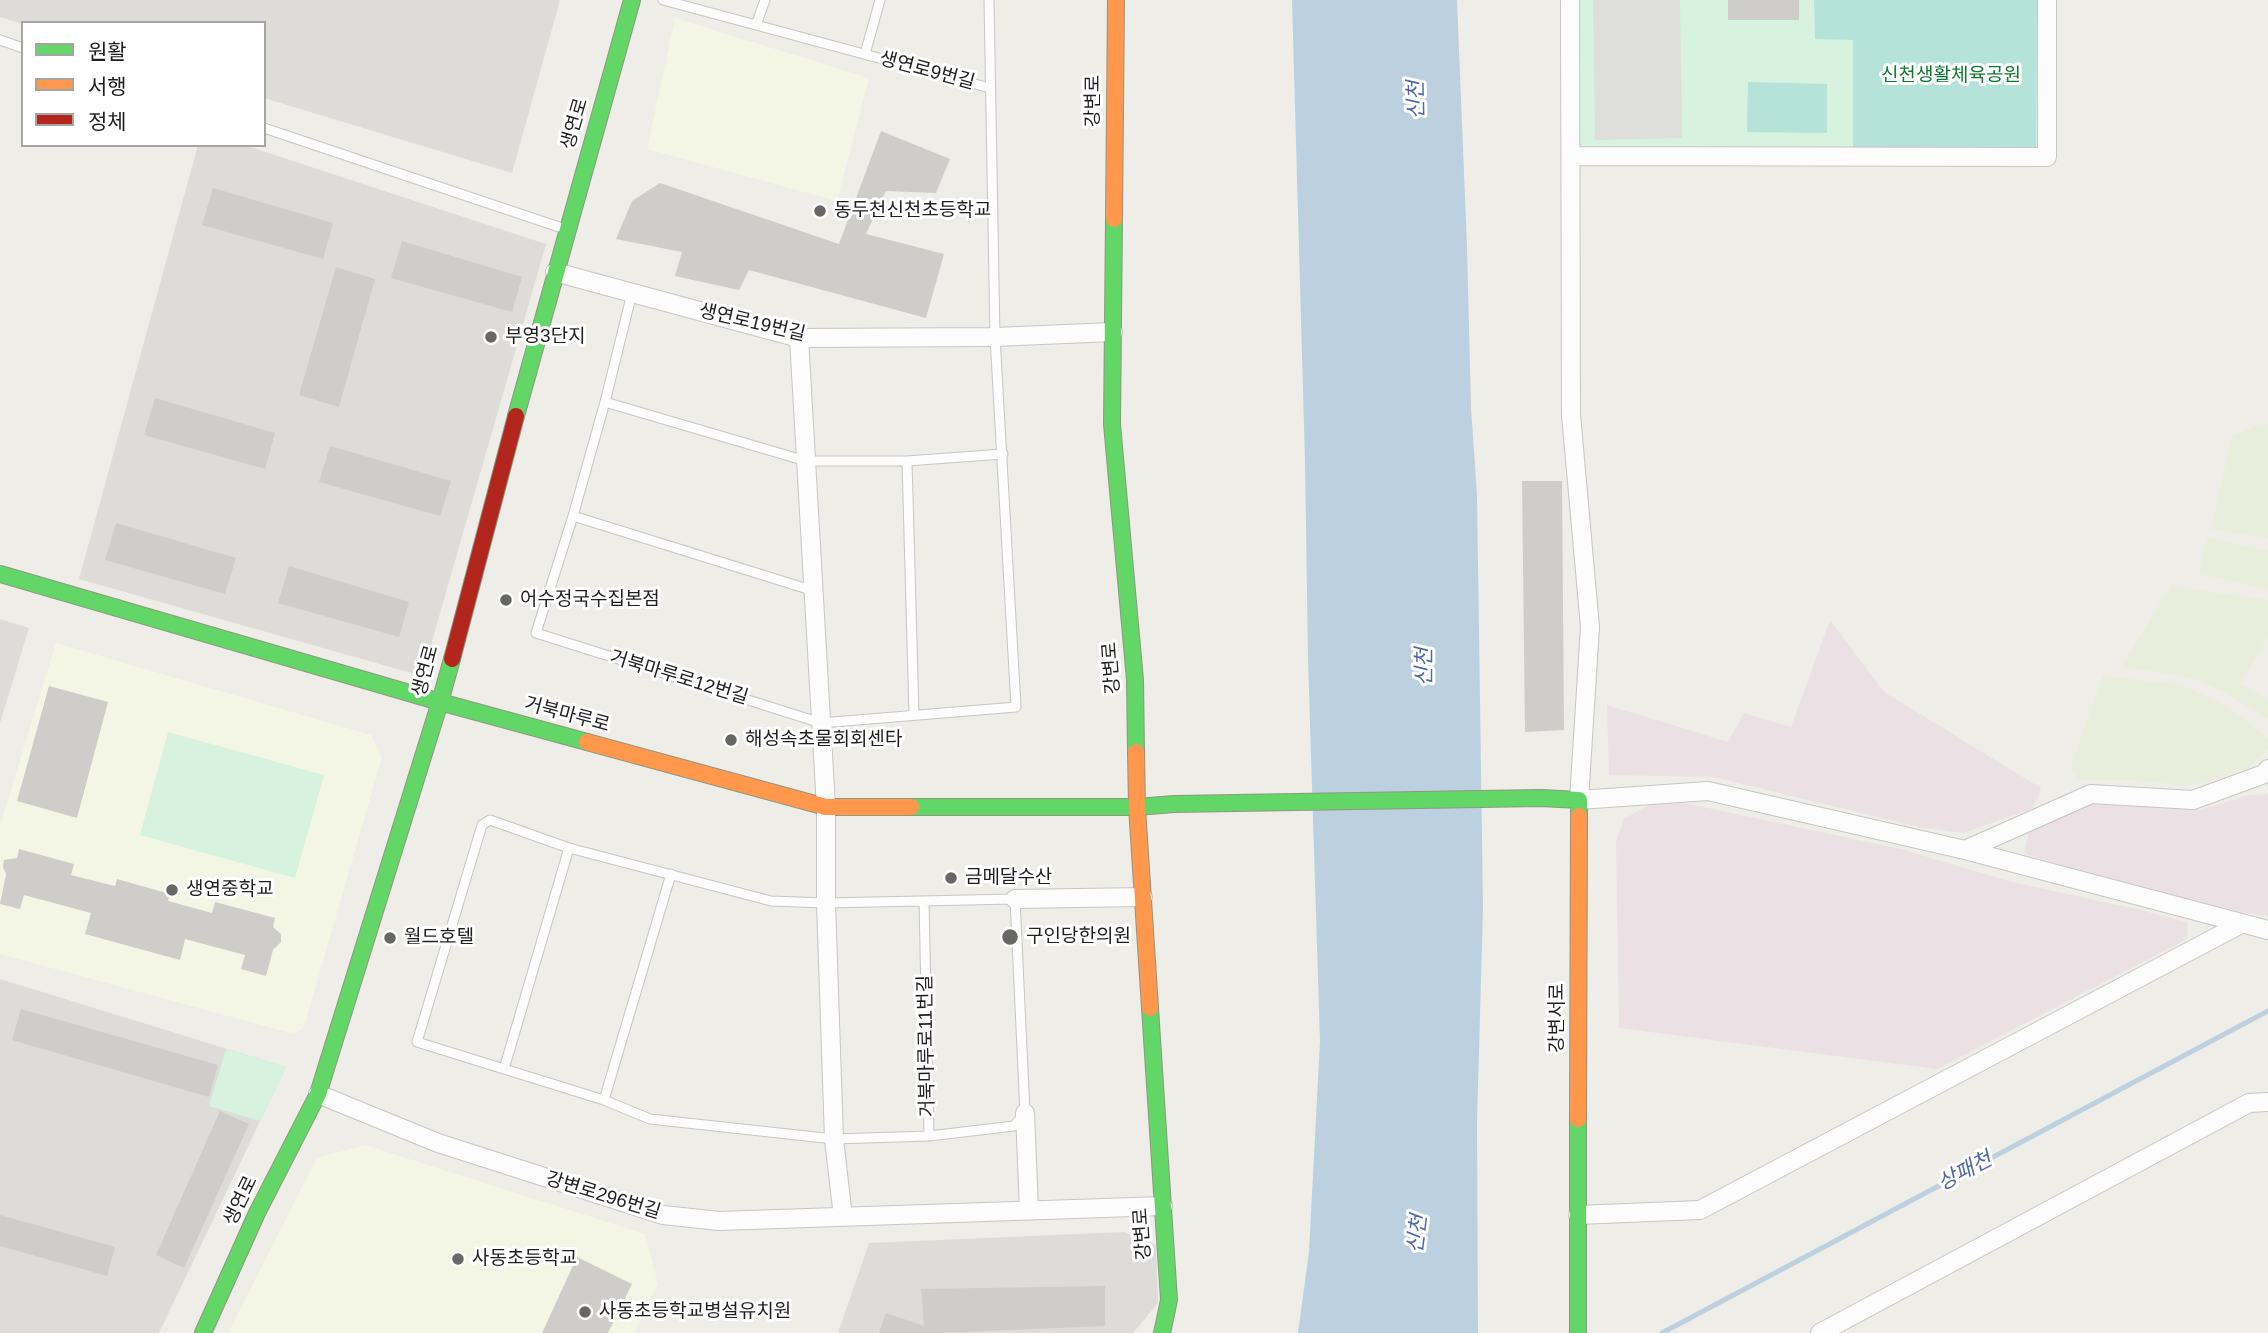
<!DOCTYPE html>
<html>
<head>
<meta charset="utf-8">
<style>
  body { margin:0 }
  #map { position:relative; width:2268px; height:1333px; overflow:hidden; background:#eeede8; font-family:Helvetica,"Noto Sans KR",sans-serif }
  canvas { display:block }
  .legend { position:absolute; left:21px; top:21px; width:245px; height:126px; box-sizing:border-box; background:#fff; border:2px solid #a5a5a5; margin:0; padding:9px 12px; list-style:none; font-size:21px; color:#1f1f1f }
  .legend li { display:flex; align-items:center; gap:14px; height:35px }
  .legend b { width:35px; border:2px solid #a5a5a5 }
</style>
</head>
<body>
<div id="map">
<canvas width="2268" height="1333"></canvas>
<ul class="legend">
<li><b style="height:9px;background:#63d668"></b>원활</li>
<li><b style="height:9px;background:#ff974d"></b>서행</li>
<li><b style="height:9px;background:#b3261e"></b>정체</li>
</ul>
</div>
<script>
const g = document.querySelector('canvas').getContext('2d');
g.lineJoin = 'round';
function fillPath(path, color) {
  g.fillStyle = color;
  g.fill(path, 'evenodd');
}
function shape(rows) {
  const path = new Path2D();
  for (const r of rows) {
    path.moveTo(r[0], r[1]);
    for (let i = 2; i < r.length; i += 2) path.lineTo(r[i], r[i + 1]);
  }
  return path;
}
function strokePath(path, color, width, dash) {
  g.strokeStyle = color;
  g.lineWidth = width;
  g.lineCap = dash ? 'butt' : 'round';
  g.setLineDash(dash || []);
  g.stroke(path);
}
function drawText(font, color, halo, rows, align = 'center') {
  g.font = font + ' Helvetica,"Noto Sans KR",sans-serif';
  g.lineWidth = 6;
  g.setLineDash([]);
  g.textBaseline = 'middle';
  g.strokeStyle = halo;
  g.fillStyle = color;
  for (const [text, x, y, turn = 0] of rows) {
    g.save();
    g.translate(x, y);
    g.rotate((+turn || 0) * Math.PI / 180);
    g.textAlign = isNaN(turn) ? turn : align;
    if (halo) g.strokeText(text, 0, 0);
    g.fillText(text, 0, 0);
    g.restore();
  }
}
fillPath(shape([
  [0,0,560,0,512,173,264,98,264,23,23,24,0,17],
  [198,145,244,145,546,244,422,676,79,579],
  [0,619,29,628,0,723],
  [0,979,286,1067,159,1333,0,1333],
  [1125,1232,1156,1245,1158,1303,1133,1333,838,1333,869,1243]
]), '#dddcd9');
fillPath(shape([
  [1830,620,1884,692,2041,788,2038,798,2031,809,1964,833,1919,827,1713,777,1609,775,1607,705,1728,742,1744,713,1791,727],
  [2268,794,2268,916,2216,909,2024,854,2029,830,2093,804,2201,810,2248,795],
  [1661,798,1901,849,2012,882,2141,910,2188,923,2187,939,1937,1069,1619,1028,1616,842,1624,819]
]), '#ebe1e4');
fillPath(shape([
  [675,18,869,78,837,201,647,149],
  [56,643,371,735,382,757,304,1027,294,1034,0,954,0,826],
  [365,1145,645,1234,658,1284,634,1333,228,1333,317,1158]
]), '#f3f6e4');
fillPath(shape([
  [2268,424,2268,538,2211,529,2232,436,2259,425],
  [2207,538,2268,551,2268,589,2199,574],
  [2171,586,2268,600,2268,637,2240,684,2268,700,2268,719,2224,692,2193,678,2122,666],
  [2103,676,2182,685,2229,707,2268,738,2268,749,2247,769,2187,786,2140,780,2079,780,2070,769]
]), '#e9eddc');
fillPath(shape([
  [1575,0,2037,0,2036,154,1574,151],
  [168,732,324,775,295,878,140,835],
  [226,1049,286,1067,260,1121,209,1106]
]), '#d7f2de');
fillPath(shape([
  [1814,0,2037,0,2036,154,1853,152,1853,40,1815,39],
  [1748,82,1827,84,1827,133,1747,132]
]), '#b5e3da');
fillPath(shape([
  [1593,0,1680,0,1682,138,1595,140]
]), '#dededb');
fillPath(shape([
  [1292,0,1457,0,1467,247,1471,408,1477,495,1483,908,1477,1122,1478,1333,1298,1333,1309,1252,1320,1041,1308,659,1305,461]
]), '#bdd0df');
strokePath(shape([
  [1662,1333,2268,1011]
]), '#bdd0df', 5);
fillPath(shape([
  [1728,0,1799,0,1799,20,1728,20],
  [881,131,950,159,936,193,886,191,866,234,944,254,926,318,749,270,739,290,675,276,682,252,616,239,632,201,660,183,839,244],
  [213,188,333,223,323,259,202,225],
  [402,241,522,277,512,312,391,278],
  [336,267,375,279,339,407,299,395],
  [155,398,275,433,265,469,144,435],
  [330,446,451,481,440,516,319,482],
  [1522,481,1562,481,1564,730,1525,732],
  [116,523,236,558,225,594,105,560],
  [289,566,409,602,399,637,278,603],
  [49,686,108,702,77,818,17,801],
  [19,849,74,864,71,875,115,886,117,879,170,894,168,901,212,913,215,902,275,918,273,927,281,934,281,942,273,950,266,976,241,969,245,955,185,939,180,960,85,934,91,913,24,895,20,909,0,904,6,874,3,867,4,860,17,858],
  [21,1009,218,1065,209,1097,12,1040],
  [220,1111,249,1124,184,1268,156,1255],
  [0,1215,115,1247,107,1276,0,1246],
  [577,1257,632,1284,608,1333,542,1333],
  [1105,1286,1105,1326,936,1333,879,1333,886,1313,924,1326,921,1289]
]), '#cecdc9');
const lane = shape([
  [663,0,990,88],
  [756,25,765,0],
  [0,40,23,48],
  [865,54,880,0],
  [264,128,565,229],
  [632,293,605,402,573,516,536,633,821,723,1016,707,995,337,989,0],
  [605,402,806,461,907,461,1003,454],
  [907,461,914,715],
  [573,516,814,591],
  [924,901,929,1136,834,1139,650,1119,604,1100,417,1042,482,825,490,820,569,848,771,901,826,903,1015,899,1025,1113,1014,1126,929,1136],
  [504,1069,569,848],
  [604,1100,671,874]
]);
const street = shape([
  [1570,0,1571,415,1590,627,1579,800,1708,791,1965,850,2268,930],
  [1572,156,2047,157,2047,0],
  [555,272,799,338,995,337,1113,332],
  [799,338,826,807,826,903,834,1139,843,1217],
  [1965,850,2091,794,2193,800,2264,774,2268,769],
  [1015,899,1143,897],
  [318,1094,438,1143,663,1215,719,1221,1163,1206],
  [1025,1113,1029,1210],
  [1578,1215,1700,1210,2241,924],
  [1820,1333,2249,1103,2268,1102]
]);
const fast = shape([
  [1114,219,1112,424,1135,680,1136,752],
  [516,416,632,0],
  [0,574,440,702,587,742],
  [911,807,1137,807,1174,804,1541,798,1579,800,1579,816],
  [1150,1008,1169,1300,1162,1333],
  [203,1333,257,1213,318,1094,440,702,452,659],
  [1578,1333,1578,1119]
]);
const slow = shape([
  [1114,219,1116,0],
  [587,742,826,807,911,807],
  [1136,752,1137,807,1150,1008],
  [1578,1119,1579,816]
]);
const jam = shape([
  [452,659,516,416]
]);
strokePath(lane, '#c6c6c4', 11);
strokePath(street, '#c6c6c4', 20);
strokePath(fast, '#909781', 18);
strokePath(slow, '#909781', 18);
strokePath(jam, '#909781', 18);
strokePath(lane, '#fcfcfc', 9);
strokePath(street, '#fcfcfc', 18);
strokePath(fast, '#63d668', 16);
strokePath(slow, '#ff974d', 16);
strokePath(jam, '#b3261e', 16);
for (const [x, y, r, color] of [
  [820,211,7,"#676765"],
  [491,337,7,"#676765"],
  [506,600,7,"#676765"],
  [731,740,7,"#676765"],
  [951,878,7,"#676765"],
  [172,890,7,"#676765"],
  [1010,937,9,"#676765"],
  [390,938,7,"#676765"],
  [458,1259,7,"#676765"],
  [585,1312,7,"#676765"]
]) {
  const dot = new Path2D();
  dot.arc(x, y, r, 0, 2 * Math.PI);
  g.fillStyle = color;
  g.fill(dot);
  strokePath(dot, '#fff', 2.5);
}
drawText('19px', '#1f1f1f', '#fff', [
  ["생연로9번길",927,71,15],
  ["강변로",1094,101,-90],
  ["생연로",575,124,-74],
  ["생연로19번길",752,323,13],
  ["강변로",1112,668,-94],
  ["생연로",426,671,-75],
  ["거북마루로12번길",679,678,17],
  ["거북마루로",567,715,15],
  ["강변서로",1558,1018,-90],
  ["거북마루로11번길",927,1046,-91],
  ["강변로296번길",603,1196,17],
  ["생연로",241,1201,-64],
  ["강변로",1143,1234,-94]
]);
drawText('19px', '#107a33', '#fff', [
  ["신천생활체육공원",1951,76]
]);
drawText('19px', '#1f1f1f', '#fff', [
  ["동두천신천초등학교",834,211],
  ["부영3단지",505,337],
  ["어수정국수집본점",520,600],
  ["해성속초물회회센타",745,740],
  ["금메달수산",965,878],
  ["생연중학교",186,890],
  ["구인당한의원",1026,937],
  ["월드호텔",404,938],
  ["사동초등학교",472,1259],
  ["사동초등학교병설유치원",599,1312]
], 'left');
drawText('italic 21px', '#4f67ab', '#fff', [
  ["신천",1417,100,-91],
  ["신천",1425,667,-90],
  ["상패천",1965,1172,-28],
  ["신천",1418,1234,-83]
]);
</script>
</body>
</html>
